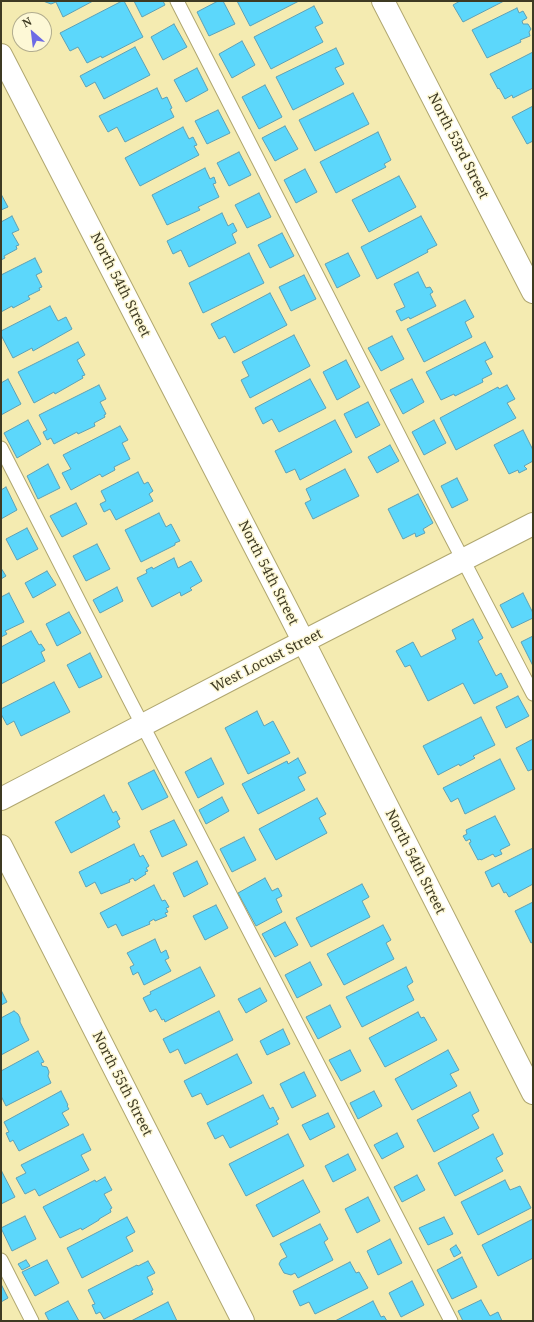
<!DOCTYPE html>
<html>
<head>
<meta charset="utf-8">
<style>
  body { margin:0 }
  #map { position:relative; width:534px; height:1322px; overflow:hidden; background:#f4ebb1; font-family:"Noto Serif",serif }
  canvas { display:block }
  .frame { position:absolute; inset:0; border:2px solid #3e3a23; pointer-events:none }
  .north { position:absolute; left:12px; top:12px; width:40px; height:40px; box-sizing:border-box; background:#fdf8d6; border:1px solid #b1ac8e; border-radius:50%; rotate:332deg; font-size:11px; font-weight:700; line-height:16px; text-align:center; color:#3e3a23 }
  .north::after { content:''; display:block; margin:auto; width:14px; height:18px; background:#6d6be5; clip-path:polygon(50% 0,100% 100%,50% 72%,0 100%) }
</style>
</head>
<body>
<div id="map">
<canvas width="534" height="1322"></canvas>
<div class="frame"></div>
<div class="north">N</div>
</div>
<script>
const g = document.querySelector('canvas').getContext('2d');
g.lineJoin = 'round';
function fillPath(path, color) {
  g.fillStyle = color;
  g.fill(path, 'evenodd');
}
function shape(rows) {
  const path = new Path2D();
  for (const r of rows) {
    path.moveTo(r[0], r[1]);
    for (let i = 2; i < r.length; i += 2) path.lineTo(r[i], r[i + 1]);
  }
  return path;
}
function strokePath(path, color, width, dash) {
  g.strokeStyle = color;
  g.lineWidth = width;
  g.lineCap = dash ? 'butt' : 'round';
  g.setLineDash(dash || []);
  g.stroke(path);
}
function drawText(font, color, halo, rows, align = 'center') {
  g.font = font + ' "Noto Serif",serif';
  g.lineWidth = 3;
  g.setLineDash([]);
  g.textBaseline = 'middle';
  g.strokeStyle = halo;
  g.fillStyle = color;
  for (const [text, x, y, turn = 0] of rows) {
    g.save();
    g.translate(x, y);
    g.rotate((+turn || 0) * Math.PI / 180);
    g.textAlign = isNaN(turn) ? turn : align;
    if (halo) g.strokeText(text, 0, 0);
    g.fillText(text, 0, 0);
    g.restore();
  }
}
const building = shape([
  [43,1,93,1,63,17,56,2,51,4,43,1],
  [122,1,124,1,143,37,102,58,101,56,87,63,78,47,70,51,60,33,122,1],
  [134,1,163,1,165,5,142,17,134,1],
  [218,1,223,1,235,24,209,36,197,12,218,1],
  [237,1,299,1,250,26,237,1],
  [460,1,504,1,463,22,453,5,460,1],
  [314,6,323,23,315,27,323,42,271,69,254,37,314,6],
  [517,8,519,13,523,11,527,18,522,21,523,24,528,24,531,29,529,32,530,36,520,40,521,42,487,58,472,30,517,8],
  [174,24,187,47,163,60,151,37,174,24],
  [242,41,255,65,232,78,219,54,242,41],
  [135,47,150,75,104,99,95,82,86,87,80,76,135,47],
  [336,48,344,64,335,68,344,84,293,110,276,77,336,48],
  [533,52,533,88,513,98,512,95,505,99,499,88,498,89,490,74,533,52],
  [197,68,208,90,186,102,174,80,197,68],
  [265,85,282,117,259,129,242,97,265,85],
  [157,88,162,99,167,97,172,108,170,109,174,117,125,142,117,127,108,132,99,116,157,88],
  [353,93,369,124,315,151,299,120,353,93],
  [533,106,533,141,527,144,512,117,533,106],
  [218,110,230,133,207,144,195,121,218,110],
  [285,126,298,149,275,161,262,138,285,126],
  [183,127,189,139,193,137,197,145,194,146,199,155,140,186,125,158,183,127],
  [378,132,391,160,384,164,386,167,336,193,320,162,378,132],
  [239,152,251,175,229,186,217,163,239,152],
  [205,168,210,179,214,177,216,183,213,184,219,197,198,207,200,210,167,225,152,195,205,168],
  [305,169,317,192,296,203,284,180,305,169],
  [399,176,416,207,369,232,352,200,399,176],
  [259,193,271,217,247,228,235,205,259,193],
  [1,194,8,207,1,210,1,194],
  [222,213,228,226,233,223,237,231,232,234,236,243,189,267,181,250,173,254,167,241,222,213],
  [12,216,19,230,12,233,19,245,16,246,17,249,4,256,5,258,1,260,1,222,12,216],
  [421,216,437,245,427,250,428,252,377,279,361,247,421,216],
  [282,233,294,256,270,268,258,245,282,233],
  [249,253,264,283,203,313,189,283,249,253],
  [348,253,360,276,337,288,325,264,348,253],
  [35,258,42,272,36,275,42,287,39,288,40,290,28,296,30,299,13,308,12,306,1,312,1,275,35,258],
  [418,272,426,288,430,287,433,292,430,294,436,306,410,319,409,317,401,321,396,311,405,307,394,284,418,272],
  [304,275,316,299,291,311,279,287,304,275],
  [270,293,287,325,234,353,225,336,219,339,211,324,270,293],
  [465,300,474,317,465,322,472,337,424,362,407,329,465,300],
  [50,306,58,321,66,317,72,329,33,351,32,348,13,358,1,335,1,331,50,306],
  [294,335,310,366,250,398,241,380,249,376,242,362,294,335],
  [392,336,404,359,381,371,368,348,392,336],
  [78,342,85,355,77,360,85,375,82,376,83,378,55,394,54,392,34,403,18,372,78,342],
  [485,342,493,357,485,361,492,374,482,379,483,382,455,396,454,394,441,400,426,372,485,342],
  [346,360,360,387,337,400,323,372,346,360],
  [8,379,21,404,1,415,1,383,8,379],
  [310,379,326,408,279,432,272,419,263,424,255,408,310,379],
  [412,379,424,402,403,414,390,390,412,379],
  [99,385,106,399,100,402,106,414,104,415,105,417,94,423,95,426,78,434,77,432,54,444,51,438,47,440,43,432,47,430,39,415,99,385],
  [507,385,515,399,507,403,516,418,456,450,440,418,498,387,499,389,507,385],
  [368,402,380,425,356,438,344,414,368,402],
  [28,420,41,444,17,458,4,433,28,420],
  [335,420,352,452,300,480,295,469,286,473,275,451,335,420],
  [434,420,446,443,424,455,412,432,434,420],
  [120,426,128,440,122,443,130,459,114,467,115,470,102,477,100,474,71,490,62,473,71,469,63,455,120,426],
  [523,430,533,450,533,461,524,466,527,469,519,473,518,470,509,474,494,445,523,430],
  [390,445,399,461,377,473,368,457,390,445],
  [48,464,60,488,38,499,27,476,48,464],
  [345,469,359,496,313,519,305,503,311,500,306,489,345,469],
  [138,472,144,484,148,482,153,491,149,494,153,501,116,520,110,509,104,512,100,504,106,501,101,491,138,472],
  [457,478,468,500,452,508,441,486,457,478],
  [6,487,17,510,1,519,1,490,6,487],
  [418,494,433,523,423,529,425,533,416,537,415,533,403,539,388,509,418,494],
  [76,503,87,524,62,537,50,516,76,503],
  [159,513,166,527,171,524,180,541,175,543,175,545,141,562,125,530,159,513],
  [27,528,38,549,17,560,6,539,27,528],
  [97,544,110,569,86,581,73,556,97,544],
  [174,558,178,568,191,561,202,581,190,588,192,590,181,596,180,592,152,607,137,578,147,573,146,570,152,567,153,569,174,558],
  [1,568,6,576,1,579,1,568],
  [47,571,56,585,33,598,25,583,47,571],
  [117,587,123,601,100,613,93,600,117,587],
  [9,593,24,622,5,631,7,634,1,637,1,597,9,593],
  [523,593,533,613,533,618,512,628,500,605,523,593],
  [69,612,81,633,57,646,46,624,69,612],
  [473,619,483,638,478,641,496,676,501,673,508,687,474,704,463,683,428,701,410,665,405,667,396,651,413,642,421,657,456,639,452,630,473,619],
  [31,631,39,645,41,644,45,650,41,652,45,661,1,684,1,647,31,631],
  [533,636,533,666,521,642,533,636],
  [90,653,102,677,79,688,67,665,90,653],
  [54,682,70,712,21,736,14,721,7,725,1,714,1,709,54,682],
  [518,696,529,716,506,728,496,707,518,696],
  [257,711,264,726,273,721,290,753,248,774,225,728,257,711],
  [481,717,495,745,473,756,475,758,460,766,459,764,438,775,423,746,481,717],
  [533,739,533,769,528,771,516,748,533,739],
  [211,758,224,784,198,798,185,772,211,758],
  [298,758,306,773,298,777,305,790,258,814,242,784,287,761,288,764,298,758],
  [500,759,515,789,465,814,458,798,451,802,443,788,500,759],
  [154,770,168,797,142,810,128,783,154,770],
  [104,795,113,813,116,811,120,819,117,821,120,827,71,853,55,822,104,795],
  [222,797,229,811,206,824,199,810,222,797],
  [317,798,326,814,319,818,327,833,276,860,259,829,317,798],
  [495,816,510,845,500,850,502,854,495,857,493,854,481,860,480,859,478,860,469,843,471,842,470,839,466,841,463,836,467,834,466,830,495,816],
  [174,820,187,845,162,857,150,831,174,820],
  [244,837,256,860,232,872,220,849,244,837],
  [134,844,140,857,143,855,149,866,146,868,148,871,145,872,146,874,135,881,133,878,129,880,130,882,101,894,95,882,86,887,79,872,134,844],
  [533,848,533,884,509,897,506,892,504,893,499,883,492,887,485,872,533,848],
  [197,861,208,884,184,897,173,873,197,861],
  [265,878,272,891,278,888,282,896,276,899,282,912,256,926,238,893,265,878],
  [362,884,369,897,362,901,370,917,311,947,296,918,362,884],
  [154,885,162,901,165,900,169,907,166,908,168,912,165,913,167,916,155,921,154,919,149,922,150,924,122,936,116,924,108,928,100,913,154,885],
  [533,902,533,942,531,943,515,911,533,902],
  [216,905,228,928,205,940,193,916,216,905],
  [285,922,298,945,275,957,262,934,285,922],
  [383,925,391,940,386,943,394,959,344,985,327,954,383,925],
  [155,939,161,953,166,950,169,958,165,960,171,971,144,985,138,972,133,975,130,967,134,965,127,953,155,939],
  [310,962,322,985,297,998,285,975,310,962],
  [200,967,215,996,165,1022,164,1019,162,1020,156,1009,150,1012,143,998,151,994,150,992,200,967],
  [406,967,413,982,407,986,414,1000,362,1027,346,997,406,967],
  [260,988,267,1001,246,1013,238,999,260,988],
  [1,990,7,1002,1,1005,1,990],
  [330,1005,341,1027,318,1039,306,1017,330,1005],
  [14,1011,18,1014,20,1018,20,1022,29,1040,1,1055,1,1018,14,1011],
  [219,1011,233,1040,185,1064,178,1049,170,1053,163,1039,219,1011],
  [418,1012,421,1018,424,1017,437,1040,385,1067,369,1038,418,1012],
  [283,1029,290,1044,267,1055,260,1041,283,1029],
  [350,1050,361,1071,341,1081,329,1060,350,1050],
  [448,1050,459,1070,450,1074,457,1086,412,1110,395,1079,448,1050],
  [38,1051,44,1062,41,1063,42,1066,47,1067,49,1072,48,1076,51,1083,6,1106,1,1096,1,1071,38,1051],
  [237,1054,252,1083,207,1105,201,1093,192,1097,184,1081,237,1054],
  [304,1072,316,1096,292,1108,280,1084,304,1072],
  [61,1091,68,1105,67,1106,69,1109,62,1113,69,1125,19,1151,13,1140,10,1142,6,1133,9,1132,4,1122,61,1091],
  [374,1091,382,1106,358,1119,350,1103,374,1091],
  [470,1092,479,1111,472,1115,479,1128,434,1152,417,1120,470,1092],
  [263,1095,270,1109,273,1107,279,1119,276,1121,278,1124,230,1148,223,1135,215,1139,207,1123,263,1095],
  [328,1113,335,1127,310,1140,302,1125,328,1113],
  [397,1133,404,1147,382,1159,374,1145,397,1133],
  [83,1134,91,1150,81,1155,89,1170,39,1196,35,1189,25,1194,16,1178,26,1173,21,1165,83,1134],
  [288,1134,304,1166,246,1196,229,1164,288,1134],
  [493,1134,503,1154,496,1158,503,1171,455,1196,438,1163,493,1134],
  [348,1154,356,1170,333,1182,325,1166,348,1154],
  [2,1172,15,1197,1,1204,1,1173,2,1172],
  [417,1175,425,1190,402,1202,394,1187,417,1175],
  [105,1177,112,1190,104,1194,112,1208,110,1209,111,1212,99,1219,99,1220,82,1230,81,1228,60,1238,43,1207,95,1180,96,1182,105,1177],
  [303,1180,320,1212,273,1237,256,1205,303,1180],
  [505,1180,510,1190,520,1186,531,1208,478,1235,461,1202,505,1180],
  [368,1197,380,1221,357,1233,345,1209,368,1197],
  [25,1216,36,1239,12,1251,1,1228,25,1216],
  [127,1217,135,1232,126,1237,133,1251,82,1278,67,1248,127,1217],
  [444,1217,453,1234,428,1245,419,1228,444,1217],
  [533,1219,533,1258,498,1276,482,1245,533,1219],
  [320,1224,328,1239,324,1242,333,1260,298,1278,295,1273,291,1275,284,1273,279,1264,281,1260,287,1257,280,1244,320,1224],
  [390,1239,402,1263,378,1275,367,1251,390,1239],
  [456,1245,461,1253,454,1257,450,1249,456,1245],
  [462,1257,477,1287,452,1299,437,1270,462,1257],
  [26,1260,30,1266,22,1270,18,1264,26,1260],
  [47,1260,59,1283,35,1296,22,1272,47,1260],
  [148,1261,155,1273,147,1277,153,1290,151,1291,153,1294,104,1319,100,1312,96,1314,92,1305,95,1304,88,1290,137,1265,138,1266,148,1261],
  [350,1262,356,1273,359,1272,368,1288,315,1314,309,1302,300,1306,293,1291,350,1262],
  [412,1281,424,1305,401,1317,389,1293,412,1281],
  [1,1284,8,1298,1,1302,1,1284],
  [481,1300,490,1316,498,1312,502,1321,463,1321,458,1311,481,1300],
  [68,1301,79,1321,49,1321,45,1313,68,1301],
  [373,1301,381,1317,384,1316,387,1321,335,1321,373,1301],
  [168,1302,177,1321,131,1321,168,1302]
]);
fillPath(building, '#5cd7fb');
strokePath(building, '#5da1b6', 1);
const lane = shape([
  [177,1,449,533,533,694],
  [1,448,128,697,451,1321],
  [1,1260,32,1321]
]);
const street = shape([
  [383,1,533,292],
  [1,55,289,613,533,1093]
]);
const secondary = shape([
  [1,799,277,655,533,524],
  [1,846,243,1321]
]);
strokePath(lane, '#b0a770', 15);
strokePath(street, '#b0a770', 24);
strokePath(secondary, '#b0a770', 24);
strokePath(lane, '#fff', 13);
strokePath(street, '#fff', 22);
strokePath(secondary, '#fff', 22);
drawText('14px', '#3e3a23', '#fdf8d6', [
  ["North 53rd Street",458,146,63],
  ["North 54th Street",120,285,63],
  ["North 54th Street",268,573,63],
  ["West Locust Street",267,661,-27],
  ["North 54th Street",415,862,63],
  ["North 55th Street",122,1084,63]
]);
</script>
</body>
</html>
